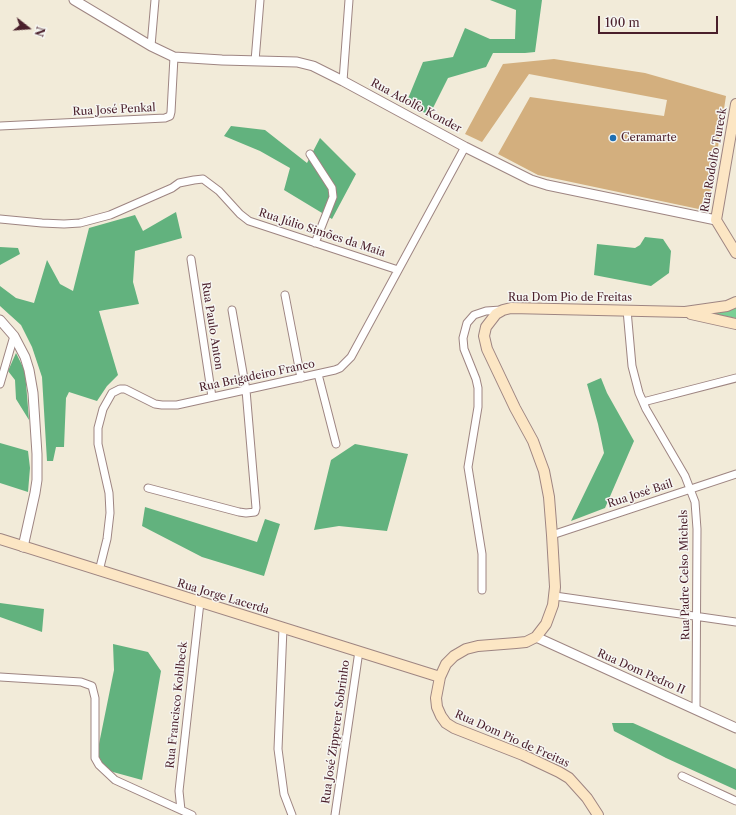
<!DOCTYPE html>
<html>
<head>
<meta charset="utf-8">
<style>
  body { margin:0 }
  #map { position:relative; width:736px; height:815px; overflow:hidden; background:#f2ebd9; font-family:"Libre Caslon Text",serif }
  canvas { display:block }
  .north { position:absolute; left:8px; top:8px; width:40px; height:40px; -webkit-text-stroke:3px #f6f6f2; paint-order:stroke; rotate:107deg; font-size:11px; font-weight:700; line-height:16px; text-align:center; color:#4a1f2b }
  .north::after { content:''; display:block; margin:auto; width:14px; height:18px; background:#4a1f2b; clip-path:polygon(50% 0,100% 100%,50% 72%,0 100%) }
  .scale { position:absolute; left:598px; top:16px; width:120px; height:18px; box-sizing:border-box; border:2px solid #4a1f2b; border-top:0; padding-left:5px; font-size:12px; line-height:14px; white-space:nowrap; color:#4a1f2b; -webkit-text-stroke:3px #f6f6f2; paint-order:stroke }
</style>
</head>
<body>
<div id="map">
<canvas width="736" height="815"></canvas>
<div class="north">N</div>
<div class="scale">100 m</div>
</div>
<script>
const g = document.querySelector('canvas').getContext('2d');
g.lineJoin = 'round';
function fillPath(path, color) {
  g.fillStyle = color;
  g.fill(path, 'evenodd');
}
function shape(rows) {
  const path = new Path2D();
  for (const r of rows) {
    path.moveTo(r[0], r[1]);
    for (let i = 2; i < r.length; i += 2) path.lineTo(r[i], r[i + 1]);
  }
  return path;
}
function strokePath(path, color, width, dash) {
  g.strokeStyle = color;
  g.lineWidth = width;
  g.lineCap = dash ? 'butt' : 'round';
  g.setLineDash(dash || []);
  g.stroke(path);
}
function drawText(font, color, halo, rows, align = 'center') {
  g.font = font + ' "Libre Caslon Text",serif';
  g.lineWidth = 3;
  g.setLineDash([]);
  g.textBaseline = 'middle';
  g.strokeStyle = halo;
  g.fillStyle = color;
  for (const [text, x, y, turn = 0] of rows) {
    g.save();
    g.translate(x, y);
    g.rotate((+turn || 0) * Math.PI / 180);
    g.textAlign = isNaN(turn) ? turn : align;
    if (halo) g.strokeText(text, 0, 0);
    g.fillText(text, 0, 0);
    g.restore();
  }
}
fillPath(shape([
  [736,307,736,318,704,312]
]), '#79d095');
fillPath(shape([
  [490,0,542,0,535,52,525,53,493,53,486,67,448,78,429,116,407,101,423,62,453,57,465,28,490,39,515,39,516,10],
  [231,126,265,130,307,163,320,138,356,174,332,219,284,190,290,168,260,151,224,136],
  [176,212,182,238,135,251,133,282,139,304,99,311,118,375,107,386,97,401,69,392,66,398,64,447,56,447,53,461,47,461,42,377,32,347,21,325,0,306,0,286,16,298,34,303,47,260,60,284,73,291,89,228,135,215,143,231],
  [645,237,663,239,671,251,669,273,651,286,594,275,597,244,635,248,640,245],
  [0,247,18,248,20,254,0,265],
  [16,353,25,371,29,420,16,399,15,380,8,371],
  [601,378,607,393,634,441,605,508,571,521,604,453,598,424,587,384],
  [0,443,28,451,30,468,28,492,0,483],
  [355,444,408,454,387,531,339,526,314,530,331,460],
  [145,507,257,542,265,519,280,524,264,576,202,557,142,526],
  [0,603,44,609,42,632,0,617],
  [113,644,148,652,161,671,142,780,113,772,106,768,99,759,99,744,114,670],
  [612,723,633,723,736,769,736,790,666,758,614,731]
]), '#62b27e');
fillPath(shape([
  [554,59,645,73,726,96,708,211,538,175,498,154,530,97,664,116,667,100,529,74,482,142,465,134,503,64]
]), '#d3af7e');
const minor = shape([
  [151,46,155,0],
  [255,61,260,0],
  [343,81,349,0],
  [0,126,165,118,170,116,171,112,174,57],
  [310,154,332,188,333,197,315,243],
  [0,219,42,223,64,224,80,223,110,215,172,188,179,183,194,180,203,179,219,191,240,214,249,221,398,270],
  [191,259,212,397],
  [285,295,301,378],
  [627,310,632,366,639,393,646,409,685,476,695,502,697,529,696,710],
  [318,374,336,444],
  [0,384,14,336],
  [643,402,736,378],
  [148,488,239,512,246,513,255,512,256,508,246,390,232,310],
  [552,535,736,474],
  [99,571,107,539,110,513,109,493,98,444,98,428,103,409,112,393,120,389,125,389,155,404,162,405,177,405,335,370,340,368,351,357,465,147],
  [482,590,482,554,468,467,478,407,478,388,476,379,464,349,463,338,467,323,474,315,486,311,501,310],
  [555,596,736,622],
  [283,628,278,749,284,794,292,815],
  [0,677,81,682,92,686,95,698,95,758,99,765,115,780,192,815],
  [682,776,736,801],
  [181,810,179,791,200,602],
  [335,815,359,651]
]);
const tertiary = shape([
  [74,0,151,46,174,57,222,60,297,62,313,66,343,81,465,147,531,180,547,185,716,220],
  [0,320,14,336,25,357,29,370,33,393,37,454,37,480,35,493,23,547],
  [536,637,736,728]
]);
const secondary = shape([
  [736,104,716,220,736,253],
  [691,314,736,324],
  [0,539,440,677],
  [598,815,587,798,569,778,559,772,523,755,454,728,446,723,441,716,437,707,436,698,440,677,446,664,454,656,466,649,478,646,516,643,526,642,536,637,546,624,553,605,555,587,552,535,549,497,544,471,533,441,515,408,487,349,484,336,486,327,496,314,503,310,511,308,685,312,727,306,736,302]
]);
strokePath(minor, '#9e8582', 9);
strokePath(tertiary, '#9e8582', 11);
strokePath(secondary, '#9e8582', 12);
strokePath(minor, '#fff', 7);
strokePath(tertiary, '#fff', 9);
strokePath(secondary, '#fce6c4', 10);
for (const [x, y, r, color] of [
  [613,138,4,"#1f6fb2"]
]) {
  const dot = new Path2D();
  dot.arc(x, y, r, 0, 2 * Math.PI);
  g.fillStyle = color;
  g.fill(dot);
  strokePath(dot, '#f6f6f2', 1.5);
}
drawText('11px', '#4a1f2b', '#f6f6f2', [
  ["Rua Adolfo Konder",416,106,28],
  ["Rua José Penkal",114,110,-3],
  ["Rua Rodolfo Tureck",714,160,-80],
  ["Rua Júlio Simões da Maia",322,233,18],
  ["Rua Dom Pio de Freitas",570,298],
  ["Rua Paulo Anton",212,326,81],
  ["Rua Brigadeiro Franco",257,376,-12],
  ["Rua José Bail",640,494,-18],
  ["Rua Padre Celso Michels",685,575,-91],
  ["Rua Jorge Lacerda",223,597,17],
  ["Rua Dom Pedro II",641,672,24],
  ["Rua Francisco Kohlbeck",177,705,-84],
  ["Rua José Zipperer Sobrinho",336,732,-82],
  ["Rua Dom Pio de Freitas",512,739,24]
]);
drawText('11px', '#4a1f2b', '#f6f6f2', [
  ["Ceramarte",621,138]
], 'left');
</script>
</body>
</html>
